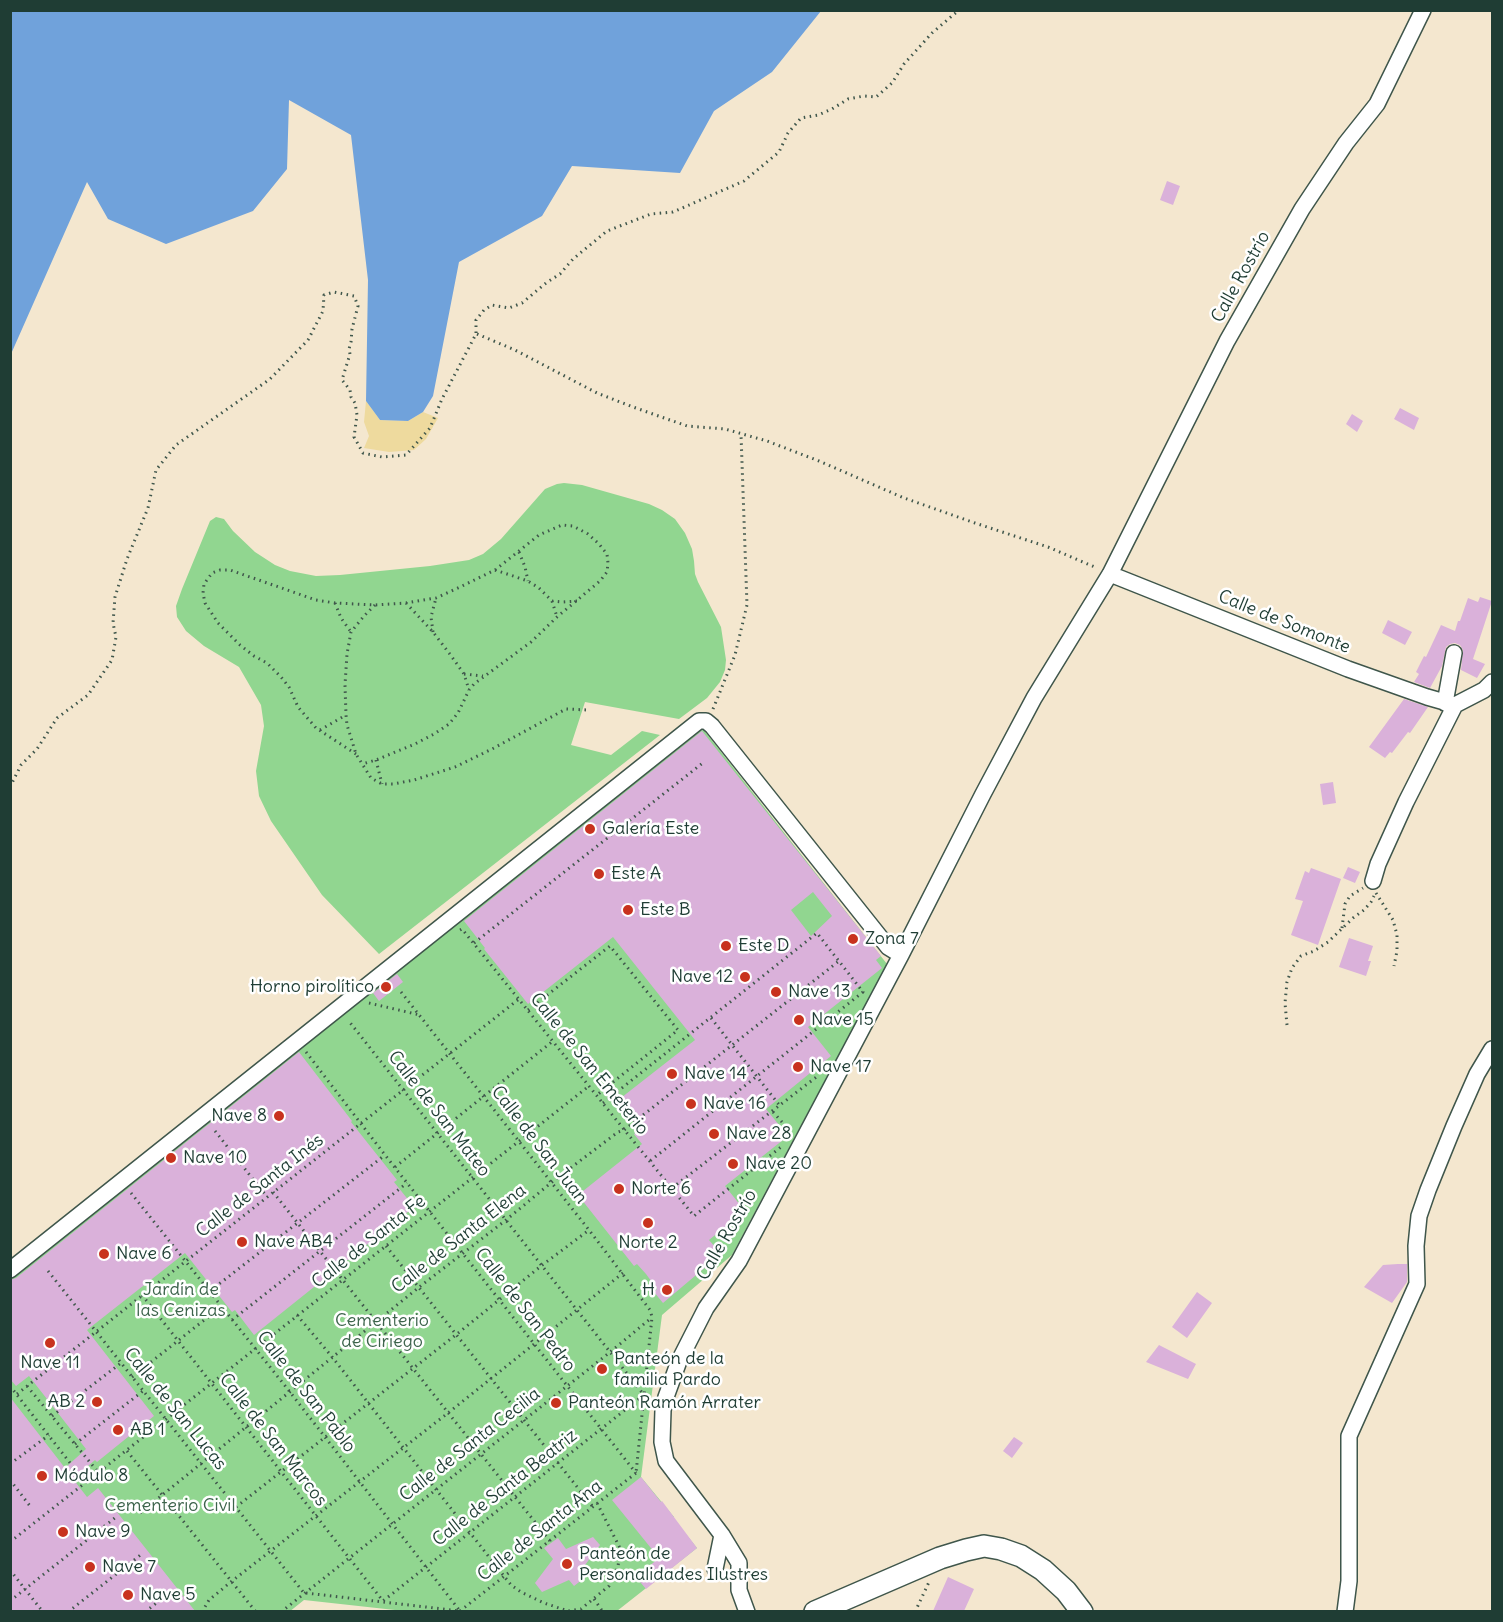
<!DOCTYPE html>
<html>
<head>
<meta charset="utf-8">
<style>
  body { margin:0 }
  #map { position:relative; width:1503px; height:1622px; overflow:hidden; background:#f4e7cf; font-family:Delius,sans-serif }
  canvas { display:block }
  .frame { position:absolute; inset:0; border:12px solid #1f3d34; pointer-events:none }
</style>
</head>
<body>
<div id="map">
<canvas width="1503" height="1622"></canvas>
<div class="frame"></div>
</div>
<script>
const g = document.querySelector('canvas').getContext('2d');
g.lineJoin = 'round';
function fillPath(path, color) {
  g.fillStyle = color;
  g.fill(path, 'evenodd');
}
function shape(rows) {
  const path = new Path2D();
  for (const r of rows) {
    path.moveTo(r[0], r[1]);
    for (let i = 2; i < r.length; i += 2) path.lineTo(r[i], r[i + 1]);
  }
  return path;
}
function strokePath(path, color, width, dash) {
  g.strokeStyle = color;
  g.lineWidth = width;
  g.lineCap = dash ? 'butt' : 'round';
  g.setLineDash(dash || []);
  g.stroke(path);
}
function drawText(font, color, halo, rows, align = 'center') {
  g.font = font + ' Delius,sans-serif';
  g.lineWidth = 5;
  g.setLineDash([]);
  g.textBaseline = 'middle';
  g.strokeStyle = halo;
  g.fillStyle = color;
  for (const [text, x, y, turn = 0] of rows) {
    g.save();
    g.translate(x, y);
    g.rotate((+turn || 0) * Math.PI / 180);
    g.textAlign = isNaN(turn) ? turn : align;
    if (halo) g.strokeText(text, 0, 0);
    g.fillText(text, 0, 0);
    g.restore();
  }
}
fillPath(shape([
  [564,483,582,485,649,504,662,510,675,519,685,533,692,549,694,561,695,574,698,582,721,627,726,660,725,670,720,682,707,698,679,719,585,702,571,745,611,755,642,731,660,735,379,954,322,895,271,821,259,796,256,771,264,726,261,705,239,667,204,646,186,631,177,617,176,606,182,589,210,521,216,517,224,519,233,531,255,552,275,565,290,571,316,576,340,575,430,566,469,560,483,554,501,539,545,489,557,484],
  [703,729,887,964,732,1255,662,1315,641,1477,674,1517,673,1518,697,1548,617,1611,413,1612,304,1600,289,1612,11,1612,11,1275]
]), '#91d690');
fillPath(shape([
  [366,401,380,420,408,421,423,412,438,418,426,439,414,450,389,452,364,448,369,436,364,422]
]), '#eeda9e');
fillPath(shape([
  [11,10,821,10,821,11,772,72,714,111,680,173,572,166,542,216,459,262,433,396,423,412,408,421,380,420,366,401,368,280,351,135,289,100,287,169,253,211,166,244,108,219,87,182,11,354]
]), '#70a2db');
fillPath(shape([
  [1167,181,1180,186,1173,205,1160,200],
  [1400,408,1419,418,1414,430,1394,419],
  [1352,414,1363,421,1357,432,1346,424],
  [1480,597,1492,601,1473,659,1485,664,1477,678,1461,670,1463,650,1460,645,1455,643,1450,644,1446,647,1442,666,1430,688,1414,682,1419,674,1416,672,1424,656,1426,657,1441,625,1455,631,1458,621,1460,621,1468,598,1478,602],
  [1388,620,1412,632,1405,645,1382,633],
  [1404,699,1428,707,1410,733,1408,732,1392,753,1390,752,1385,758,1369,747],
  [702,731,881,956,876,960,882,968,808,1027,831,1056,766,1109,788,1136,725,1186,745,1211,709,1240,721,1254,663,1303,654,1292,657,1289,646,1274,637,1264,634,1266,578,1195,642,1144,634,1134,640,1130,617,1101,695,1040,613,937,528,1004,484,949,485,948,464,921],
  [813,892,832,916,811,936,791,910],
  [1333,782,1336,803,1323,805,1320,784],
  [1348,867,1360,872,1355,883,1343,878],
  [1311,868,1341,879,1318,945,1291,935,1303,901,1295,899,1305,871,1309,873],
  [1349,938,1373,946,1368,961,1371,961,1366,976,1339,967],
  [397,974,403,982,379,1001,373,993],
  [299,1052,352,1121,351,1122,397,1180,394,1182,414,1207,254,1335,235,1310,232,1312,185,1253,87,1330,154,1416,97,1462,95,1460,73,1479,87,1497,98,1488,195,1611,10,1611,10,1397,65,1468,86,1449,29,1376,16,1386,10,1379,10,1280,16,1278],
  [1398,1264,1407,1264,1407,1282,1392,1303,1364,1287,1383,1265],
  [1197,1292,1212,1303,1187,1338,1172,1327],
  [1159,1345,1196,1364,1188,1379,1146,1362],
  [1014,1437,1023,1443,1012,1458,1003,1451],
  [641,1477,661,1502,662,1501,697,1548,646,1589,636,1577,659,1558,612,1500],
  [593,1537,600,1545,582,1569,587,1576,574,1586,569,1580,542,1592,535,1583,553,1559,544,1548,558,1538,566,1549],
  [948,1577,974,1589,964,1611,933,1611]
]), '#dab1da');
const minor = shape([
  [1110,574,1348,669,1427,697,1455,705],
  [1445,703,1454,653],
  [1373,881,1378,864,1406,802,1455,705,1484,690,1492,682],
  [10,1270,699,721,706,721,712,726,888,947,901,955],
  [715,1569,722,1535],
  [747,1612,739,1590,739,1563,722,1535,666,1461,662,1442,663,1410,666,1397,679,1361,706,1308,739,1261,901,955,983,794,1034,698,1110,574,1227,341,1302,209,1346,143,1377,104,1423,10],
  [1345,1612,1349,1581,1349,1436,1417,1284,1416,1246,1419,1216,1428,1190,1454,1126,1477,1074,1492,1049]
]);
const secondary = shape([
  [815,1612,940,1558,966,1550,984,1546,1001,1549,1021,1556,1043,1570,1066,1591,1082,1612]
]);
strokePath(minor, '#3f564b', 18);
strokePath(secondary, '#3f564b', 24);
strokePath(shape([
  [477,334,515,350,597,393,633,407,687,426,725,429,767,441,819,461,904,498,975,523,1048,547,1097,568],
  [519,552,525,567,528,581],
  [495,570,528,581,539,588,552,601,562,602,577,601],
  [552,601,557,617],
  [335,603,341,618,351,632],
  [406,603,433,632,452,657,464,674,469,690],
  [375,605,364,616,351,632,347,654,345,685,346,715,347,725,356,754,371,778,382,784,393,784,414,780,455,767,492,749,566,709,588,710],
  [433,632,431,617,436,598],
  [464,674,483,676],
  [713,709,735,655,747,605,741,434],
  [320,730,346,715],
  [356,754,316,728,298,707,289,687,281,677,267,663,254,656,240,645,218,623,205,603,203,593,204,584,212,573,220,570,230,570,316,600,335,603,375,605,406,603,436,598,460,587,495,570,539,535,562,525,573,526,588,534,599,544,607,554,608,563,607,572,600,581,557,617,531,642,474,684,469,690,458,713,449,724,434,734,415,744,376,760,362,764],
  [376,760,382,784],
  [10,787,21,765,37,749,57,718,88,695,112,660,116,637,113,623,115,597,127,559,148,508,156,470,176,445,270,379,308,340,323,311,324,295,334,292,354,296,358,306,352,329,351,342,349,349,350,354,342,380,350,390,351,397,355,403,357,415,354,437,363,453,382,457,406,455,430,428,442,399,476,334,476,320,484,310,492,305,509,308,522,303,546,283,560,274,573,259,607,231,651,214,673,212,744,181,779,152,788,133,801,118,818,115,832,109,848,99,864,96,876,97,892,83,904,64,932,33,959,10],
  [1376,893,1393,920,1397,935,1397,951,1394,966],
  [1342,928,1345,904,1350,896,1363,888],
  [460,930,462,929,694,1216,781,1147],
  [474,943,704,762],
  [401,992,589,1230,650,1310,652,1317,636,1473],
  [369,1003,420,1015],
  [528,1010,610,946,678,1030,597,1095],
  [711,1018,780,1106],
  [1287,1025,1285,1003,1287,982,1292,968,1301,956,1314,951,1328,942,1353,918,1364,910,1371,902,1374,896],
  [306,1052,385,1155,636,1473],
  [603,1103,817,933,863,992,650,1161],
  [773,1112,791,1132,790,1134],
  [215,1131,267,1197],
  [395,1167,553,1041],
  [672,1188,819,1075],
  [273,1192,550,1541],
  [131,1193,290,1392,460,1611],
  [386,1246,593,1507],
  [48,1271,304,1593],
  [210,1291,385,1155],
  [142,1295,383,1601,644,1395,348,1020],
  [297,1315,333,1358,511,1585,521,1592,544,1603,568,1611,581,1609,609,1586,618,1567,620,1548,597,1503],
  [232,1320,407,1183],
  [132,1377,222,1306],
  [10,1386,74,1468],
  [27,1386,98,1472],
  [17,1394,519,999],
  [52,1416,121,1363],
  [75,1444,143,1391],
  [127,1451,256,1612],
  [10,1464,49,1435],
  [10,1480,30,1506],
  [236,1507,457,1334,541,1266,589,1230],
  [140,1513,418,1288,506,1220,552,1182,618,1132,624,1130,839,961],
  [10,1542,589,1086],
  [10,1570,43,1612],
  [306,1593,460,1611],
  [594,1599,603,1612],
  [10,1601,116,1517],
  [460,1611,636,1473],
  [68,1612,143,1553],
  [145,1612,173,1590],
  [202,1612,209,1600,232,1581,448,1413,623,1273],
  [281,1612,609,1353,650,1319],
  [915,1612,929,1582]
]), '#3f564b', 3, [1.5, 4.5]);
strokePath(minor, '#fff', 15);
strokePath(secondary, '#fff', 21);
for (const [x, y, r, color] of [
  [590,829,6,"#c8321e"],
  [599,874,6,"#c8321e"],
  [628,910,6,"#c8321e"],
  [853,939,6,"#c8321e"],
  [726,946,6,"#c8321e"],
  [745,977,6,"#c8321e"],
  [386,987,6,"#c8321e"],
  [776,992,6,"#c8321e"],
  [799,1020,6,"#c8321e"],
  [798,1067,6,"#c8321e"],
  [672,1074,6,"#c8321e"],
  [691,1104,6,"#c8321e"],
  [279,1116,6,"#c8321e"],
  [714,1134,6,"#c8321e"],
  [171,1158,6,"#c8321e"],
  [733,1164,6,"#c8321e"],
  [619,1189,6,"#c8321e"],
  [648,1223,6,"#c8321e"],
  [242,1242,6,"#c8321e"],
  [104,1254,6,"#c8321e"],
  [667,1290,6,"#c8321e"],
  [50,1343,6,"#c8321e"],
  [602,1369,6,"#c8321e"],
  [97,1402,6,"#c8321e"],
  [556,1403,6,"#c8321e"],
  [118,1430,6,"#c8321e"],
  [42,1476,6,"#c8321e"],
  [63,1532,6,"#c8321e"],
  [567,1564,6,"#c8321e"],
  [90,1567,6,"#c8321e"],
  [128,1595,6,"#c8321e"]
]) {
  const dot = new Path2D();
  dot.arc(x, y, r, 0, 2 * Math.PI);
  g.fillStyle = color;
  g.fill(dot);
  strokePath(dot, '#fff', 2);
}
drawText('18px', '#1f3d34', '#fff', [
  ["Calle Rostrío",1241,277,-61],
  ["Calle de Somonte",1284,622,22],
  ["Calle de San Emeterio",589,1064,51],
  ["Calle de San Mateo",439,1114,52],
  ["Calle de San Juan",539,1145,52],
  ["Calle de Santa Inés",260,1186,-38],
  ["Calle Rostrío",727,1235,-60],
  ["Calle de Santa Elena",459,1239,-38],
  ["Calle de Santa Fe",369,1242,-38],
  ["Calle de San Pedro",525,1310,52],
  ["Calle de San Pablo",306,1392,52],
  ["Calle de San Lucas",175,1409,51],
  ["Calle de San Marcos",273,1440,52],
  ["Calle de Santa Cecilia",470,1445,-38],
  ["Calle de Santa Beatriz",505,1488,-38],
  ["Calle de Santa Ana",540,1531,-38]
]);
drawText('18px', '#1f3d34', '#fff', [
  ["Galería Este",602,829],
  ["Este A",611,874],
  ["Este B",640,910],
  ["Zona 7",865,939],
  ["Este D",738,946],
  ["Nave 12",733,977,"right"],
  ["Horno pirolítico",374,987,"right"],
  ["Nave 13",788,992],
  ["Nave 15",811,1020],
  ["Nave 17",810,1067],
  ["Nave 14",684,1074],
  ["Nave 16",703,1104],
  ["Nave 8",267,1116,"right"],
  ["Nave 28",726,1134],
  ["Nave 10",183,1158],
  ["Nave 20",745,1164],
  ["Norte 6",631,1189],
  ["Nave AB4",254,1242],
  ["Norte 2",648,1243,"center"],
  ["Nave 6",116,1254],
  ["H",655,1290,"right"],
  ["Panteón de la",614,1359],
  ["familia Pardo",614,1380],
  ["Nave 11",50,1363,"center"],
  ["AB 2",85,1402,"right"],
  ["Panteón Ramón Arrater",568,1403],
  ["AB 1",130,1430],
  ["Módulo 8",54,1476],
  ["Nave 9",75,1532],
  ["Panteón de",579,1554],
  ["Personalidades Ilustres",579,1575],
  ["Nave 7",102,1567],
  ["Nave 5",140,1595]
], 'left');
drawText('18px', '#3c634b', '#fff', [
  ["Jardín de",181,1290],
  ["las Cenizas",181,1311],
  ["Cementerio",382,1321],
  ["de Ciriego",382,1342],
  ["Cementerio Civil",170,1506]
]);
</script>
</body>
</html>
